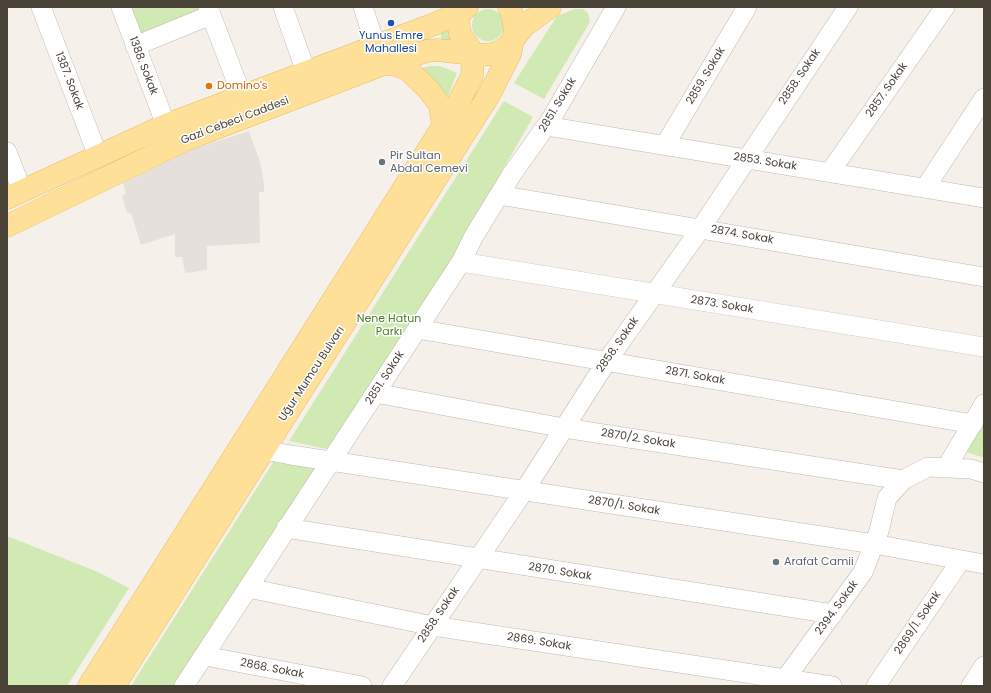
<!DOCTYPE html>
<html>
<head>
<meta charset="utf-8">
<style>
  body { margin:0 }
  #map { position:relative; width:991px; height:693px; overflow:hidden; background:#f5f1ea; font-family:Poppins,sans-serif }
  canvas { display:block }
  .frame { position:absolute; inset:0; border:8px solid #494237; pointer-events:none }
</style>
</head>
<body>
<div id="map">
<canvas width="991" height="693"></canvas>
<div class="frame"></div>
</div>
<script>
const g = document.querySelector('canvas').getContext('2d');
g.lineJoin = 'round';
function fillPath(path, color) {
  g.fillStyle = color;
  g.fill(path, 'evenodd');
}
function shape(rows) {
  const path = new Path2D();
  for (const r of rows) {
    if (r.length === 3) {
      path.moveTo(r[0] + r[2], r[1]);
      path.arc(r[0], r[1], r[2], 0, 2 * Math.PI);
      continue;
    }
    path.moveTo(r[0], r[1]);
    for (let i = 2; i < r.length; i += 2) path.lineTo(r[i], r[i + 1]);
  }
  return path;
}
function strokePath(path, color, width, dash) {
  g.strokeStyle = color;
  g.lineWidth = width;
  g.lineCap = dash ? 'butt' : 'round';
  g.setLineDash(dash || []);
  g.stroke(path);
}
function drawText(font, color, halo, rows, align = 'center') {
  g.font = font + ' Poppins,sans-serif';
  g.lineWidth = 3;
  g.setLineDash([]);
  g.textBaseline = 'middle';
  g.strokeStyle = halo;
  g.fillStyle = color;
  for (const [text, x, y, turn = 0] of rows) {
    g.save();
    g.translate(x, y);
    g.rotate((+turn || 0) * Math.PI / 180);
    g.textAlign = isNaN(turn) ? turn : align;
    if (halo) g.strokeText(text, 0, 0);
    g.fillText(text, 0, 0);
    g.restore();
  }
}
fillPath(shape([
  [249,131,261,165,264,185,264,192,259,192,260,243,207,246,207,270,185,273,182,257,175,257,175,234,141,245,131,213,127,213,122,196,126,193,123,183,190,150]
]), '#e5e0db');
fillPath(shape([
  [131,7,198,7,201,15,143,38],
  [575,9,583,9,588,13,590,22,544,99,514,83,557,16],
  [488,25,16],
  [450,27,455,41,441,41,441,30],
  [430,66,440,66,457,73,448,96,422,68],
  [504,101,533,117,405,340,331,450,289,441],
  [984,420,984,458,967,452],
  [274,461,316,468,173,686,131,686],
  [7,536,98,572,129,588,67,686,7,686]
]), '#d1e9b2');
const minor = shape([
  [41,7,98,156],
  [121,7,166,125],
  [208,7,242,96],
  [283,7,306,72],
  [363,7,376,47],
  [135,46,211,15],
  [546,126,984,198],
  [665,145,747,7],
  [7,152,22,191],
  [830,172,945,7],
  [925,188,984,98],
  [499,195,984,277],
  [461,262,984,347],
  [417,329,973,424],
  [375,393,564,428,903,480],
  [264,450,291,455,874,544,984,564],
  [946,468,984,404],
  [286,528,833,614],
  [248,588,433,626,832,686],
  [205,656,362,686],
  [184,686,461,262,474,236,512,174,551,119,616,7],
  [392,686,524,491,607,361,701,228,848,7],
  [780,686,863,572,879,531,887,498,903,480,928,467,971,469,984,473],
  [876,686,961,560],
  [971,686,984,666]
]);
const major = shape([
  [460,7,458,21,460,34,473,53],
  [384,64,396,65,408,70,427,88,440,105,443,127],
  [7,198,166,125,437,23,460,13,467,7],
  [7,226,185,140,384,64,427,51,438,50,481,55,492,54,499,52,508,46,524,26,550,7],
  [89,686,459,101,472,76,473,53],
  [114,686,489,95,510,54,515,31,513,17,509,7]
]);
strokePath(minor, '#c1b9ac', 20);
strokePath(major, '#e6bd66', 23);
strokePath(minor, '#fff', 19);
strokePath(major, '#ffe098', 22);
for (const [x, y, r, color] of [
  [391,23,4,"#1a4fb4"],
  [209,86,4,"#e8710a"],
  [382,162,4,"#6b7280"],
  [776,562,4,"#6b7280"]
]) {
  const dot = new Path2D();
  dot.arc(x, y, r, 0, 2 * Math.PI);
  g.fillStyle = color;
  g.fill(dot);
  strokePath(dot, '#fff', 1.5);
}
drawText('11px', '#164399', '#fff', [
  ["Yunus Emre",391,36],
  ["Mahallesi",391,49]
]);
drawText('11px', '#494237', '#fff', [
  ["1388. Sokak",143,66,69],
  ["2859. Sokak",706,76,-59],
  ["2858. Sokak",800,77,-56],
  ["1387. Sokak",69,81,69],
  ["2857. Sokak",887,90,-55],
  ["2851. Sokak",558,105,-59],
  ["Gazi Cebeci Caddesi",235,121,-21],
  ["2853. Sokak",765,162,9],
  ["2874. Sokak",742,235,10],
  ["2873. Sokak",722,305,9],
  ["2858. Sokak",618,345,-55],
  ["Uğur Mumcu Bulvarı",312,374,-57],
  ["2871. Sokak",695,376,10],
  ["2851. Sokak",385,378,-57],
  ["2870/2. Sokak",638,439,9],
  ["2870/1. Sokak",624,506,9],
  ["2870. Sokak",560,572,9],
  ["2394. Sokak",837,608,-54],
  ["2858. Sokak",439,615,-56],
  ["2869/1. Sokak",918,623,-56],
  ["2869. Sokak",539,642,9],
  ["2868. Sokak",272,669,11]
]);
drawText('11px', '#c56008', '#fff', [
  ["Domino's",217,86]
], 'left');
drawText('11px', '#5b616d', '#fff', [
  ["Pir Sultan",390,156],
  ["Abdal Cemevi",390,169],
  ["Arafat Camii",784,562]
], 'left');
drawText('11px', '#4a7d29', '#fff', [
  ["Nene Hatun",389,319],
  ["Parkı",389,332]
]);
</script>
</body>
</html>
